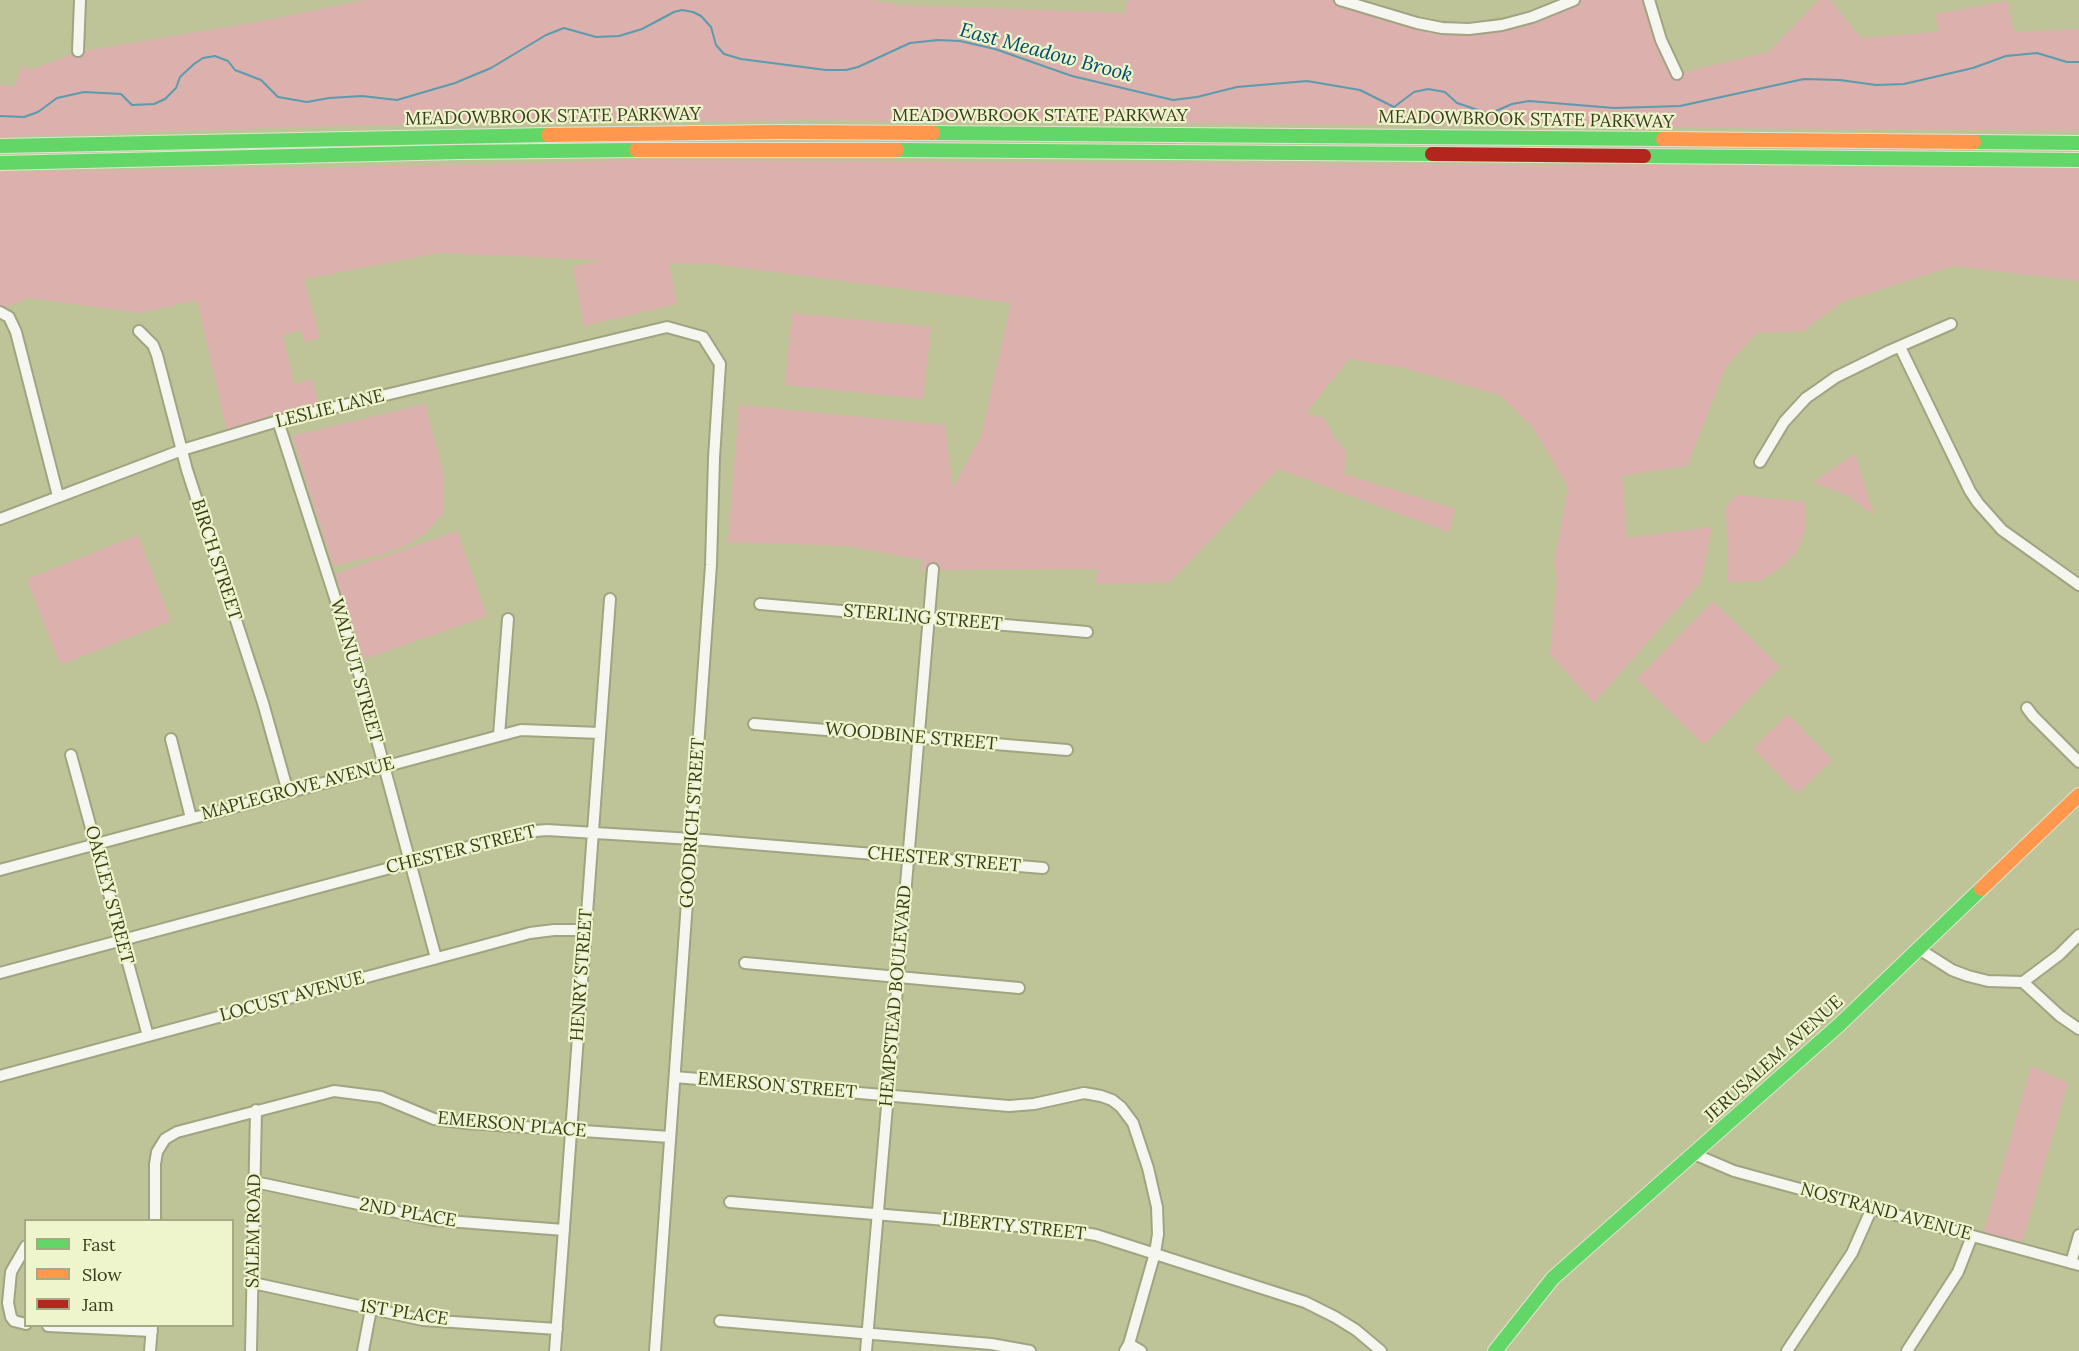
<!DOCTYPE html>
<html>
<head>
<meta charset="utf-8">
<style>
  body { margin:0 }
  #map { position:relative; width:2079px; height:1351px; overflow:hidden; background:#bfc498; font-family:Lora,serif }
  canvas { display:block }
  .legend { position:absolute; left:24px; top:1219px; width:210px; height:108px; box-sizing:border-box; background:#eef4cc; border:2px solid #a5aa85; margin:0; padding:8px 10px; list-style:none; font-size:18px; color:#383c1a }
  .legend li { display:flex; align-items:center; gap:12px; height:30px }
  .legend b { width:30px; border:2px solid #a5aa85 }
</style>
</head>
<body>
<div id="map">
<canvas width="2079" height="1351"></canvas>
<ul class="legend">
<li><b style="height:8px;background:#63d668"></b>Fast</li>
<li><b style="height:8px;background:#ff974d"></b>Slow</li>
<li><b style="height:8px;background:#b3261e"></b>Jam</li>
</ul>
</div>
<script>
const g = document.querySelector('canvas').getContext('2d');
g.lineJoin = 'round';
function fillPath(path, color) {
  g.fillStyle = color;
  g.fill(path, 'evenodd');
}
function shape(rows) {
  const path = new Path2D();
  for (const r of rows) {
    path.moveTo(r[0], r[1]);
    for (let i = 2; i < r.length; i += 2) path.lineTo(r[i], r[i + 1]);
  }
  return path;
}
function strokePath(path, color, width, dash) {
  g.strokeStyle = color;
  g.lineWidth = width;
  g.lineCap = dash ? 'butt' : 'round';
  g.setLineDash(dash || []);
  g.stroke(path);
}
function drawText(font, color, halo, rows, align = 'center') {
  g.font = font + ' Lora,serif';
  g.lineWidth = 4.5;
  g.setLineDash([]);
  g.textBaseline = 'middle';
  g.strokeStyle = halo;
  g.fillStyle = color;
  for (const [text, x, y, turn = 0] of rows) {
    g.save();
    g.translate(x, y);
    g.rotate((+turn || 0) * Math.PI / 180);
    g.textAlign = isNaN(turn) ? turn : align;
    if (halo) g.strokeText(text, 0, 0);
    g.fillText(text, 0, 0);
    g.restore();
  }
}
fillPath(shape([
  [366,0,872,0,898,5,1125,13,1127,0,1340,0,1417,23,1502,25,1574,0,1649,0,1677,74,1768,52,1819,0,1830,0,1861,38,1939,32,1935,14,2007,1,2014,32,2079,29,2079,131,800,120,335,126,0,137,0,85,15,86,22,65,30,70,78,52,257,22],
  [631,160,2079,168,2079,281,1953,266,1842,302,1804,331,1757,333,1726,367,1687,466,1622,476,1627,538,1712,527,1701,582,1594,703,1550,654,1557,577,1554,562,1568,487,1533,428,1500,395,1400,367,1349,359,1306,413,1324,418,1334,437,1346,451,1344,474,1455,509,1449,532,1278,469,1170,582,1095,584,1098,569,920,570,923,560,847,546,728,542,739,405,945,425,953,488,981,436,1011,303,713,264,669,263,677,304,584,326,573,267,603,260,439,253,304,279,320,338,305,342,301,330,283,335,294,384,312,379,320,411,228,436,197,300,140,313,29,298,0,309,0,172,514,164],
  [792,313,931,327,923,399,785,385],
  [425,404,444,477,443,513,427,532,407,545,380,555,333,566,292,436],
  [1855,454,1874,515,1848,496,1813,482],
  [1736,495,1806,502,1805,531,1796,553,1780,568,1760,581,1728,582,1726,508],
  [457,531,487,616,364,659,335,574],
  [138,535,171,621,60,665,27,579],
  [1713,601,1780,667,1704,745,1637,679],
  [1788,714,1832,760,1797,794,1753,748],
  [2031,1066,2068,1083,2020,1249,1982,1238]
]), '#dbb0ad');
strokePath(shape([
  [0,116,24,117,38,112,57,98,84,92,121,94,132,105,154,104,165,99,176,88,180,77,194,64,203,58,215,56,228,61,235,70,261,80,278,97,307,102,329,98,362,96,397,100,455,83,491,68,546,35,564,28,596,37,619,36,642,29,674,12,682,10,693,12,701,16,711,27,716,45,724,54,741,59,826,70,846,70,858,67,910,43,938,40,960,41,995,49,1072,76,1173,100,1197,97,1237,87,1307,81,1360,90,1394,107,1414,92,1428,89,1445,92,1457,103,1487,113,1491,113,1512,104,1529,101,1614,108,1680,106,1804,79,1840,80,1876,85,1904,84,1973,68,2006,56,2037,53,2067,62,2079,62]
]), '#5a9bae', 2);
const street = shape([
  [1340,0,1417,23,1442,28,1469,29,1502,25,1532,17,1574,0],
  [1649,0,1661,40,1677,74],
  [78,51,80,0],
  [0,312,9,317,16,332,58,496],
  [139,331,153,345,157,355,187,470,263,703,288,792],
  [1900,347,1970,491,1978,503,2002,530,2079,585],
  [278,421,357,666,436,958],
  [1760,462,1784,422,1806,398,1819,389,1836,377,1889,351,1951,324],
  [0,519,182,450,278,421,667,327,703,337,720,364,714,458,711,565,655,1351],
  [760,604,1087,632],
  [2027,708,2033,716,2079,762],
  [754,724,1067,750],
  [499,735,508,619],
  [171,739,191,818],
  [71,755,148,1036],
  [0,870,521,730,600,733],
  [1919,949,1952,970,1968,976,1988,981,2023,982,2060,1016,2079,1029],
  [745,963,1019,988],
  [0,973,524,832,547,830,692,839,1043,868],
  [2023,982,2059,955,2079,935],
  [0,1076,530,933,554,930,585,930],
  [675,1077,1009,1106,1034,1104,1084,1093,1101,1096,1112,1100,1121,1107,1133,1123,1148,1168,1157,1207,1158,1234,1155,1253,1129,1344,1125,1351],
  [1694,1154,1734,1171,2079,1265],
  [255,1182,434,1220,564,1230],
  [730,1202,1066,1230,1096,1235,1305,1302,1335,1317,1356,1330,1381,1351],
  [155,1220,155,1164,157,1152,165,1139,177,1132,334,1091,381,1097,434,1119,467,1123,670,1137],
  [26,1246,11,1272,8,1303,11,1317,14,1321,26,1324],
  [2071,1263,2079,1235],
  [253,1283,423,1320,557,1329],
  [720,1321,991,1344,1030,1351],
  [48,1326,152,1331],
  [1129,1344,1141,1351],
  [150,1351,152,1326],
  [251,1351,256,1110],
  [363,1351,371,1309],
  [555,1351,610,599],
  [866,1351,933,569],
  [1787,1351,1852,1253,1872,1208],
  [1907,1351,1958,1272,1972,1236]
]);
const fast = shape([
  [933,133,1663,139],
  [1974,142,2079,143],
  [0,146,548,135],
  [897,150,1432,154],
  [1644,156,2079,160],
  [0,163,459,152,636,150],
  [1495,1351,1553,1278,1839,1025,1981,889]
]);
const slow = shape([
  [548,135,778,132,933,133],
  [1663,139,1974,142],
  [636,150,897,150],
  [1981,889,2079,795]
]);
const jam = shape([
  [1432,154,1644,156]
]);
strokePath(street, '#a0a481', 14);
strokePath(fast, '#e2e4d1', 16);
strokePath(slow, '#e2e4d1', 16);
strokePath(jam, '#e2e4d1', 16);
strokePath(street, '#f5f6f0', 10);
strokePath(fast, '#63d668', 14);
strokePath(slow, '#ff974d', 14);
strokePath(jam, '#b3261e', 14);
drawText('18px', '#383c1a', '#eef4cc', [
  ["MEADOWBROOK STATE PARKWAY",1040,116],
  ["MEADOWBROOK STATE PARKWAY",553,117,-1],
  ["MEADOWBROOK STATE PARKWAY",1526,120,1],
  ["LESLIE LANE",330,409,-14],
  ["BIRCH STREET",216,560,72],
  ["STERLING STREET",923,618,5],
  ["WALNUT STREET",356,671,74],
  ["WOODBINE STREET",911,737,5],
  ["MAPLEGROVE AVENUE",298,789,-15],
  ["GOODRICH STREET",693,823,-86],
  ["CHESTER STREET",461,850,-14],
  ["CHESTER STREET",944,860,5],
  ["OAKLEY STREET",109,895,75],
  ["HENRY STREET",582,975,-86],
  ["HEMPSTEAD BOULEVARD",896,996,-85],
  ["LOCUST AVENUE",292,997,-15],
  ["JERUSALEM AVENUE",1774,1059,-42],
  ["EMERSON STREET",777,1086,5],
  ["EMERSON PLACE",512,1125,5],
  ["NOSTRAND AVENUE",1886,1212,15],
  ["2ND PLACE",408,1213,10],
  ["LIBERTY STREET",1014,1227,6],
  ["SALEM ROAD",254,1231,-89],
  ["1ST PLACE",404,1313,9]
]);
drawText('italic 20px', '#004b6b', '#eef4cc', [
  ["East Meadow Brook",1046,53,15]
]);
</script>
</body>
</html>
